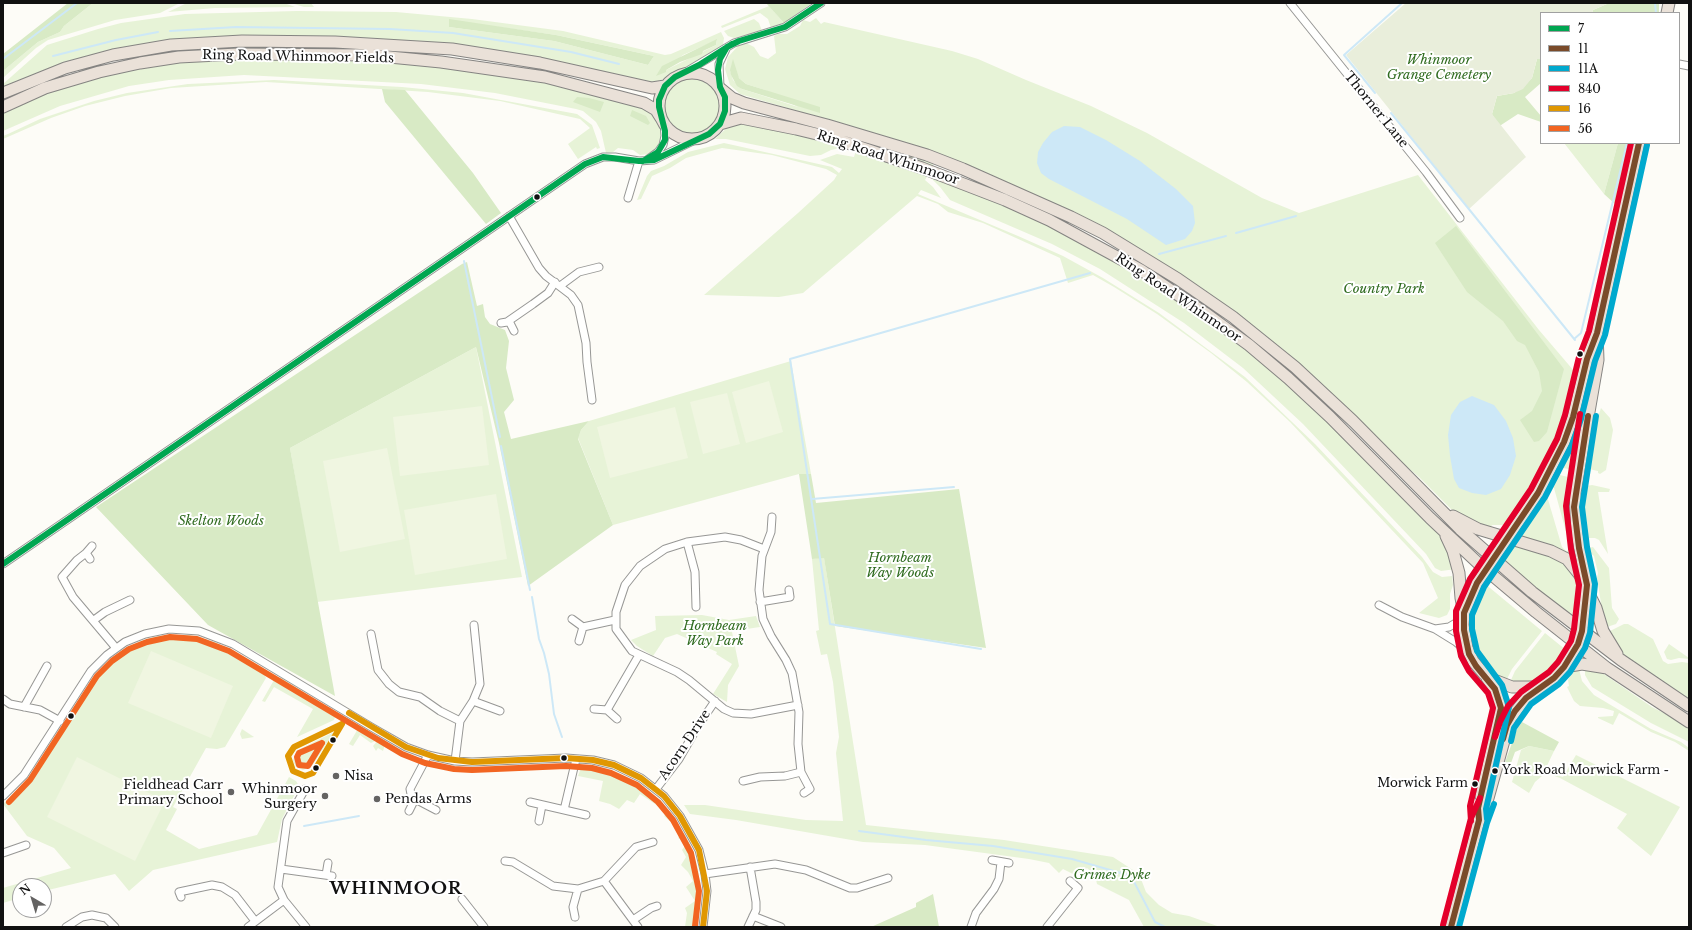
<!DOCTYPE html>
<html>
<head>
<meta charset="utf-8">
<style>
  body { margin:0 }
  #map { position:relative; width:1692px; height:930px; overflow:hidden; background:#fdfcf7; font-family:"Libre Baskerville",serif }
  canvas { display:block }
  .frame { position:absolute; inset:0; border:4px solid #111; pointer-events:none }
  .legend { position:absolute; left:1540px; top:12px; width:140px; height:132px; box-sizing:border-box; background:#fff; border:1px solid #a0a0a0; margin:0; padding:5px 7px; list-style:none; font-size:12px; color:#111 }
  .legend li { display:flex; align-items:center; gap:8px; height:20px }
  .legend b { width:20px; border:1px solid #a0a0a0 }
  .north { position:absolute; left:12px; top:878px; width:40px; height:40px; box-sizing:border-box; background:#fff; border:1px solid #a0a0a0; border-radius:50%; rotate:322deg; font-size:11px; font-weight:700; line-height:16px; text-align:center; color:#111 }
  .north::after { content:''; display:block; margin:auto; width:14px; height:18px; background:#646362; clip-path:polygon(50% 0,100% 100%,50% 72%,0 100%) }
</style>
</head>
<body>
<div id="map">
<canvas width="1692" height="930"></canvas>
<div class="frame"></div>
<ul class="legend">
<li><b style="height:5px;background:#00a651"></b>7</li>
<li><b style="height:5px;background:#7a4b2a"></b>11</li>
<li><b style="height:5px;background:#00a9ce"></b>11A</li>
<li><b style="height:5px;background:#e4002b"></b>840</li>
<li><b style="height:5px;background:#e09702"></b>16</li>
<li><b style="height:5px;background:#f26522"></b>56</li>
</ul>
<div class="north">N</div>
</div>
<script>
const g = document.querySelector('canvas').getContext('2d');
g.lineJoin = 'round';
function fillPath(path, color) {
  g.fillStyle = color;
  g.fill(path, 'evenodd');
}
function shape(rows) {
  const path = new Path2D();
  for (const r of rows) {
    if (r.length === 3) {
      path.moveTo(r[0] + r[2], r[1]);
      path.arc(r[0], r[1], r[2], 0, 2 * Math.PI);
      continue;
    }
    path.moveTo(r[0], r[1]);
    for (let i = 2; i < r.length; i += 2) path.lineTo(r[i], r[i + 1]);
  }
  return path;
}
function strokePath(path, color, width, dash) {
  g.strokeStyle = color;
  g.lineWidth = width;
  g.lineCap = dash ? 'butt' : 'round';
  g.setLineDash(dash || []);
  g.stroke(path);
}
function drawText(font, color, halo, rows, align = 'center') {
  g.font = font + ' "Libre Baskerville",serif';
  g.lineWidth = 4;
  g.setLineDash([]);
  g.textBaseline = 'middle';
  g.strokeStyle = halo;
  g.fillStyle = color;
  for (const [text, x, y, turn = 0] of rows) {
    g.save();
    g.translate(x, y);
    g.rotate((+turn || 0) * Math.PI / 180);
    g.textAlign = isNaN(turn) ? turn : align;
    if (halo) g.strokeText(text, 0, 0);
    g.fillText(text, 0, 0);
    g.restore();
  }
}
fillPath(shape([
  [93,3,180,3,160,13,115,20,48,40,36,48,3,78,3,71,38,42,60,32,64,26],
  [187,3,284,3,295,7,215,8,168,12],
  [291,3,311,3,314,7,304,7],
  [769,6,784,23,771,28,768,19,760,13,722,28,721,26],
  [297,11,396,12,472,19,563,31,665,55,671,54,721,32,724,38,723,45,711,55,655,83,459,46,165,42,3,88,3,84,47,45,98,29,121,23,185,14],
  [449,20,556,35,654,56,648,65,554,41,449,27],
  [717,40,716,45,666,70,683,55],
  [816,18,821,24,824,22,952,51,978,59,1026,80,1091,106,1147,133,1262,198,1299,213,1418,175,1539,330,1574,371,1568,403,1559,430,1545,463,1532,486,1510,519,1503,525,1492,525,1490,529,1455,513,1419,477,1388,451,1282,352,1077,215,972,167,938,155,928,175,955,184,1050,225,1140,275,1238,342,1309,403,1441,536,1456,569,1441,571,1435,568,1426,554,1303,424,1243,368,1184,323,1100,269,1052,244,950,200,940,187,928,175,925,180,933,187,941,198,921,190,918,194,1018,236,1063,256,1103,278,1159,313,1245,377,1315,444,1422,557,1433,572,1442,577,1452,576,1453,585,1450,594,1450,609,1447,615,1439,618,1419,613,1438,598,1423,563,1290,422,1247,382,1211,353,1157,314,1114,287,1093,275,1068,283,1060,258,983,223,948,212,938,204,917,196,803,293,779,297,704,295,798,213,834,180,837,175,826,169,772,155,722,148,686,158,670,168,652,176,641,199,637,200,647,176,651,171,664,166,688,152,724,143,832,167,839,173,842,169,820,160,837,154,854,157,862,130,740,94,730,85,725,69,728,57,738,46,746,43,754,47,760,56,768,59,776,53,774,36,778,34,787,34,800,26,803,20,810,22],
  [730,70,746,84,765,90,798,107,742,89,733,80],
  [754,19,759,23,762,31,734,38,728,36,724,31],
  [211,59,379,61,464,68,535,79,641,107,650,112,660,122,663,129,660,146,650,154,640,155,633,150,618,148,613,152,606,153,601,131,596,122,583,111,576,109,495,93,421,84,244,75,169,80,129,86,60,106,3,131,3,111,33,98,78,82,155,64],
  [692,106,29],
  [274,80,402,87,463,93,577,114,592,125,600,148,597,149,596,147,578,159,568,144,590,128,580,119,500,101,428,92,266,82,171,88,125,96,85,106,51,118,3,139,3,136,8,134,40,119,94,101,127,93,188,84],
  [748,123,821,141,846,147,831,150,821,155,810,156,726,139,715,139,730,125],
  [1564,143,1618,143,1604,194],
  [476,347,522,577,317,602,290,448],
  [791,361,811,474,799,474,613,525,578,438,581,430,589,421],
  [1585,405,1574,470,1563,468,1560,461,1575,436],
  [1601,408,1610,418,1613,430,1606,470,1600,474,1598,473,1598,471,1589,469,1587,464,1593,433],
  [1555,472,1560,475,1572,478,1568,509,1571,540,1568,539,1554,488,1549,484],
  [1592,485,1610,489,1609,492,1598,492,1608,554,1599,540,1595,538,1586,538,1584,489,1586,486],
  [1543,493,1547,496,1562,547,1566,551,1573,550,1575,560,1554,546,1516,535],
  [1517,546,1538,550,1542,554,1552,558,1558,558,1574,575,1579,595,1576,621,1500,559,1508,549],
  [1593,547,1609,568,1612,608,1619,619,1616,624,1607,627,1603,616,1597,578,1598,573,1594,556,1589,552,1588,548],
  [824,557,866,825,1004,840,1113,857,1133,870,1141,879,1146,892,1159,905,1172,913,1189,916,1220,927,1144,927,1129,900,1097,884,1095,875,1087,868,1077,876,1063,869,1059,873,1049,863,1029,859,925,845,863,842,736,820,690,814,684,805,705,805,806,820,843,821,836,753,839,737,833,682,827,654,821,655,816,631,819,630,812,559],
  [1484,583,1542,631,1512,669,1507,679,1499,677,1488,661,1482,659,1474,640,1473,614,1477,598],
  [702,615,729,620,756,616,760,627,740,630,737,629,732,632,739,666,728,685,727,702,713,694,732,664,716,654,717,652,677,634,665,638,653,656,637,646,631,640,656,630,655,616],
  [1624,624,1628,624,1653,639,1663,661,1668,664,1682,662,1689,663,1689,701,1622,655,1606,633],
  [1545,633,1566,650,1559,662,1549,674,1540,679,1528,682,1512,681,1511,680,1515,671],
  [174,635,190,635,215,642,233,651,262,669,266,678,225,747,217,749,206,748,173,807,177,809,166,830,199,849,257,835,289,777,296,781,299,786,282,819,277,842,153,870,129,891,115,874,44,891,44,886,20,886,20,898,3,903,3,888,71,868,54,848,27,836,3,804,30,779,94,677,105,664,118,653,140,641,157,636],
  [1669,644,1689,658,1689,659,1679,658,1671,660,1667,659,1664,652],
  [1585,667,1598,670,1652,707,1689,726,1689,742,1651,723,1592,687,1585,675],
  [1579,669,1582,681,1594,695,1651,729,1681,742,1689,748,1689,751,1675,742,1651,732,1619,713,1613,725,1598,718,1598,717,1613,716,1614,711,1603,708,1580,706,1574,701,1567,687,1569,686,1568,680,1572,672],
  [278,678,282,678,332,711,335,717,334,720,297,737,313,709,274,687,265,702,262,701,274,680],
  [359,727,375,736,375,741,371,743,360,735,353,746,349,744],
  [242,729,254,737,242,739,240,734],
  [334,732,312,766,303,770,296,767,293,761,296,751],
  [379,739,384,742,384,748,383,751,378,748,376,751,373,746],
  [1529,746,1554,751,1544,772,1563,777,1576,755,1680,807,1651,856,1617,828,1627,814,1560,778,1549,774,1542,776,1535,782,1529,793,1512,782,1521,750],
  [588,765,613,772,629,779,643,787,666,808,664,810,640,794,634,803,627,800,619,809,610,804,599,801,603,781,578,776,581,768],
  [669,811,686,836,693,851,698,869,701,892,697,927,685,927,687,913,685,908,695,901,686,887,693,881,688,872,681,865,686,857,682,850,687,843,678,838,682,832,664,816]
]), '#e7f3d7');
fillPath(shape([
  [68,3,93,3,64,26,60,32,38,42,3,71,3,54],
  [766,3,812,3,784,23],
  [1609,3,1659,3,1659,13,1592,13,1593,10],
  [449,19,556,35,654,56,648,65,554,41,449,27],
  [717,39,716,45,703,51,702,54,680,62,666,70,666,72,656,76,662,66],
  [733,59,739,78,746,84,820,107,820,113,742,89,737,86,731,75,730,70],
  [1537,59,1541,59,1541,83,1525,97,1541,116,1541,122,1518,114,1498,127,1492,114,1497,96,1514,93,1532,78],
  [382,89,405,90,473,173,501,213,486,224,385,102],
  [577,97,589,98,604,102,600,112,573,102],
  [632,110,646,116,650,123,648,125,630,116],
  [1618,143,1629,143,1615,204,1604,194],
  [1456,226,1564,369,1547,432,1539,441,1534,442,1520,420,1532,411,1542,391,1539,372,1525,345,1517,341,1503,321,1467,292,1435,243],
  [467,262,477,306,483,304,485,317,490,324,505,330,509,341,506,368,514,400,504,412,511,439,589,421,581,430,578,439,613,525,528,586,499,443,476,347,290,448,335,696,208,625,96,507,462,264],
  [799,474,811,474,816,503,959,489,986,648,835,626,824,558,812,559],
  [1522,722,1559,742,1554,751,1529,746,1515,752,1511,763,1504,765,1517,729],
  [933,894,939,927,871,927,916,907,916,903]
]), '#d8eac5');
fillPath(shape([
  [1406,3,1609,3,1593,10,1592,13,1541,13,1541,59,1537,59,1532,78,1523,89,1514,93,1497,96,1492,114,1526,157,1469,209,1346,55]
]), '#e9eedb');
fillPath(shape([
  [769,381,783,432,746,443,732,392],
  [727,393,740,444,703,454,690,402],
  [482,406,489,465,400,476,393,417],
  [675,407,688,458,610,478,597,427],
  [387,448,405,539,340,552,323,461],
  [496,494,507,559,415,575,404,510],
  [151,651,233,686,211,738,128,703],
  [77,757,165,801,135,861,47,817]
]), '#f0f6e1');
fillPath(shape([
  [1064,126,1080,127,1106,140,1140,161,1176,189,1193,206,1195,223,1192,231,1185,239,1166,245,1127,219,1049,179,1041,173,1037,163,1038,152,1043,143,1052,132],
  [1472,396,1494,405,1506,421,1513,438,1516,456,1510,475,1501,489,1486,495,1472,493,1459,488,1454,479,1450,456,1448,435,1451,415,1460,402]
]), '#cde8f7');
strokePath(shape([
  [1655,3,1656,13],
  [170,31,236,27,390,29,453,33,571,52,619,64],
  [53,56,116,40,158,32],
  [3,59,77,3],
  [1375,93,1344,55,1402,3],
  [1391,113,1575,340],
  [1236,233,1296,216],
  [1159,254,1226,236],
  [464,261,500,437],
  [1574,339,1581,333,1627,143],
  [501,446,530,590],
  [812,499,954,487],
  [532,597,539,639,544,653,549,674,554,714,562,737],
  [981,649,830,624,790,359,1090,273],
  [304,826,359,816],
  [859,831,926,840,993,846,1072,859,1131,876,1155,922,1165,927]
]), '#cde8f7', 2);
const minor = shape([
  [1290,3,1426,172,1460,218],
  [1679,64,1689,66],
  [684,73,734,43,785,27,821,3],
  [720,87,719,64,726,49],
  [647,160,658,152,663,145,665,136,664,123],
  [628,198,639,161],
  [509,216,539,268,546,276,571,295,578,305,586,343,587,362,592,400],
  [560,286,579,272,599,267],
  [509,321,514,331],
  [501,323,507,322,533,304,548,293,555,282],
  [772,517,771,532,762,556,759,590,763,619,771,636,786,660,792,673,799,712,798,744,801,772,810,789,804,793],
  [687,542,695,572,696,607],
  [764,549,741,540,725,537,687,542,665,549,640,566,625,585,616,612,616,629,632,651,677,672,689,680,724,709,733,713,751,714,798,705],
  [86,553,77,560,62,577,73,597,116,648],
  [90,559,86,553,92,546],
  [3,564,585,164,603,157,615,157,639,161,654,160,697,139],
  [760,602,790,597,789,590],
  [1379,605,1402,617,1435,629,1456,642,1468,652],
  [572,619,583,627,615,620],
  [94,620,105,612,130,600],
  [1435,629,1449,627,1464,618],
  [371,634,378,670,389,684,399,692,420,697,440,711,460,721],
  [579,641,583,627],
  [3,699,10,704,40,710,60,721],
  [473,701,500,711],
  [24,707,47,666],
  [594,709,607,710,617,719],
  [607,710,639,655],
  [455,761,460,721,473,701,480,684,474,625],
  [743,781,760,777,785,776,801,772],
  [305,789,287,821,278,887,284,900,306,927],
  [656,789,679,759,698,726,715,701],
  [3,796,24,775,91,671,107,655,125,642,145,634,169,629,199,631,233,644,373,728,406,747,428,755,455,761,472,762,566,758,593,760,614,765,641,778,664,796,680,816,699,850,705,874,707,891,703,927],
  [415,799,411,794,410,789,428,755],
  [530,802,586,815],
  [564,810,576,759],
  [409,811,415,799,436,810],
  [539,821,542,805],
  [3,853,26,845],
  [992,860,1009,863],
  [505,861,513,862,553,886,578,889,604,881,636,847,653,842],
  [281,869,332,876],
  [705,874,775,864,806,870,850,888,857,888,888,878],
  [326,875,328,863],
  [604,881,638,927],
  [181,897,179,892,212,885,222,887,235,895,255,921],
  [462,899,484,927],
  [753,916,781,927],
  [575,917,573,907,578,889],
  [633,920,651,908,657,906],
  [66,927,82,917,92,915,106,918,115,927],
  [248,927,284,900],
  [748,927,756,910,756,902,750,867],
  [971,927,976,913,994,889,999,879,1001,862],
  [1047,927,1078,888,1070,881]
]);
const highway = shape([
  [1667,13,1669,3],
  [692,106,33],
  [721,89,732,98,744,103,827,125,927,155,963,169,1071,217,1103,233,1178,279,1233,317,1295,367,1353,421,1460,529,1532,592,1621,660,1689,706],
  [3,93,65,68,113,55,171,45,242,41,335,42,452,49,540,63,652,88,665,86],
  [3,107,45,88,99,72,140,63,179,57,238,54,369,55,441,62,545,77,644,103,656,110,661,118],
  [720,124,741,118,796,129,833,138,922,168,1005,200,1049,220,1141,270,1205,313,1249,345,1288,378,1330,417,1430,518,1479,564,1536,612,1607,668,1689,722],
  [1453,516,1478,529,1551,551,1567,559,1583,579],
  [1446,536,1453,551,1459,573,1461,598,1464,613],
  [1587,590,1596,608,1603,631,1617,654],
  [1564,667,1582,664,1607,668],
  [1540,687,1512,687,1494,680,1484,674,1473,661,1467,648,1463,625,1464,613,1477,583,1538,493,1564,442,1573,417,1587,359,1597,333,1639,143],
  [1481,796,1501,708,1495,689,1487,678],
  [1451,927,1479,820,1485,809,1510,719,1526,698,1554,678,1564,667,1578,644,1582,631,1587,585,1577,534,1575,493,1598,360,1597,333]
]);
strokePath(minor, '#979795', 9);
strokePath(highway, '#858482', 13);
strokePath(minor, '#fffffe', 7);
strokePath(highway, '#eae1d8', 11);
strokePath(shape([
  [643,161,658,152,665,140,665,131,659,107,659,100,665,86,675,77,699,65,732,44],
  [3,564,585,164,603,157,639,161,654,160,709,134,720,124,725,111,725,97,720,87,718,70,720,59,727,47,739,41,785,27,821,3]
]), '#00a651', 6);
strokePath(shape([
  [1503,739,1507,725,1515,711,1526,698,1554,678,1564,667,1578,644,1582,631,1587,585,1579,548,1574,507,1588,416],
  [1451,927,1479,820,1478,808,1501,708,1495,689,1476,666,1469,654,1464,630,1464,613,1477,583,1538,493,1564,442,1573,417,1587,359,1597,333,1639,143]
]), '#7a4b2a', 6);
strokePath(shape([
  [1511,741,1514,728,1531,704,1559,684,1570,672,1585,648,1590,633,1595,584,1587,547,1582,507,1596,416],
  [1487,819,1486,809,1509,707,1502,685,1477,651,1472,629,1472,615,1484,587,1545,497,1572,445,1581,419,1595,361,1605,335,1647,145],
  [1459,927,1487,823,1494,804]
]), '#00a9ce', 6);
strokePath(shape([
  [1495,737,1500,722,1508,706,1521,692,1549,672,1558,662,1571,641,1574,629,1579,585,1571,549,1566,506,1580,414],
  [1471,821,1470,806,1493,708,1488,693,1469,671,1461,656,1456,631,1456,611,1470,579,1531,489,1557,439,1565,415,1579,357,1589,331,1631,143],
  [1443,925,1471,818,1480,798]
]), '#e4002b', 6);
strokePath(shape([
  [349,713,406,747,438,758,472,762,566,758,593,760,614,765,641,778,664,796,680,816,699,850,707,891,703,927],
  [342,724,313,773,305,776,293,771,288,756,294,747,342,724]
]), '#e09702', 6);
strokePath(shape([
  [322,743,308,766,299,765,297,757,299,753,322,743],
  [9,802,30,780,97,676,112,661,129,649,147,642,170,637,197,639,229,651,402,754,425,763,454,769,472,770,566,766,592,768,611,773,637,785,658,802,673,820,691,853,699,891,695,926]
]), '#f26522', 6);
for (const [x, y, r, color] of [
  [537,197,3.5,"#111"],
  [1580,354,3.5,"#111"],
  [71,716,3.5,"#111"],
  [333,740,3.5,"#111"],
  [564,758,3.5,"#111"],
  [316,768,3.5,"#111"],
  [1495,771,3.5,"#111"],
  [336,776,4,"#646362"],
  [1475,784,3.5,"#111"],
  [231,792,4,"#646362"],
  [325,796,4,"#646362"],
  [377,799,4,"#646362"]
]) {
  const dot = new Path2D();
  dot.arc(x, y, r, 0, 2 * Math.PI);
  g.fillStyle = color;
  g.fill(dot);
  strokePath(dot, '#fff', 1.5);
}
drawText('12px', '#111', '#fff', [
  ["York Road Morwick Farm -",1502,771],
  ["Morwick Farm",1468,784,"right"]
], 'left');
drawText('13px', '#111', '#fff', [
  ["Ring Road Whinmoor Fields",298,57,1],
  ["Thorner Lane",1376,110,51],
  ["Ring Road Whinmoor",888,158,18],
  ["Ring Road Whinmoor",1178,298,34],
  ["Acorn Drive",685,745,-56]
]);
drawText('italic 13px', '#2f6b1f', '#fff', [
  ["Whinmoor",1439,60],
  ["Grange Cemetery",1439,75],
  ["Country Park",1384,289],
  ["Skelton Woods",221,521],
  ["Hornbeam",900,558],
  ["Way Woods",900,573],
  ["Hornbeam",715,626],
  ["Way Park",715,641],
  ["Grimes Dyke",1112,875]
]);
drawText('13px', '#111', '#fff', [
  ["Nisa",344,776],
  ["Fieldhead Carr",223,785,"right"],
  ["Primary School",223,800,"right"],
  ["Whinmoor",317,789,"right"],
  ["Surgery",317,804,"right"],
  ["Pendas Arms",385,799]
], 'left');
g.letterSpacing = '1px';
drawText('bold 17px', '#111', '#fff', [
  ["WHINMOOR",396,889]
]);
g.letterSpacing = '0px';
</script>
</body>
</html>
